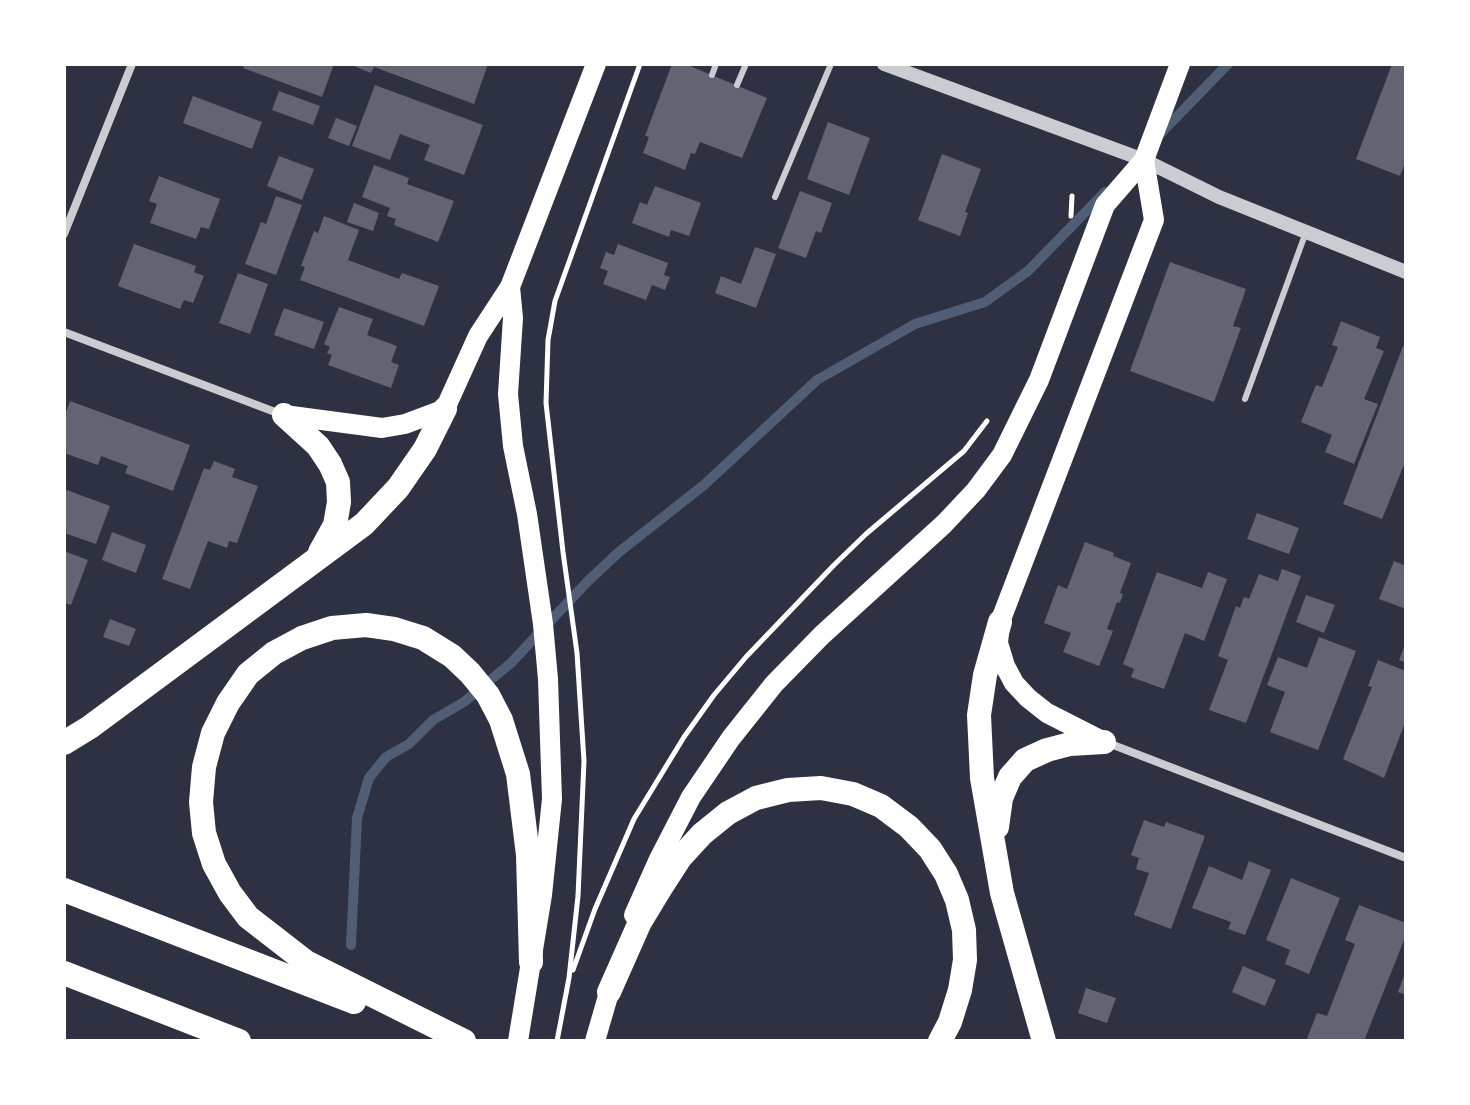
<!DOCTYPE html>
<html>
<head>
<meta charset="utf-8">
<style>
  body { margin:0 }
  #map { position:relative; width:1470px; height:1105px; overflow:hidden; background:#2d3142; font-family:"Work Sans",sans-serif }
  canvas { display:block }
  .frame { position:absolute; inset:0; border:66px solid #fff; pointer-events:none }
</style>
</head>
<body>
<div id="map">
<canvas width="1470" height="1105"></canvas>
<div class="frame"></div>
</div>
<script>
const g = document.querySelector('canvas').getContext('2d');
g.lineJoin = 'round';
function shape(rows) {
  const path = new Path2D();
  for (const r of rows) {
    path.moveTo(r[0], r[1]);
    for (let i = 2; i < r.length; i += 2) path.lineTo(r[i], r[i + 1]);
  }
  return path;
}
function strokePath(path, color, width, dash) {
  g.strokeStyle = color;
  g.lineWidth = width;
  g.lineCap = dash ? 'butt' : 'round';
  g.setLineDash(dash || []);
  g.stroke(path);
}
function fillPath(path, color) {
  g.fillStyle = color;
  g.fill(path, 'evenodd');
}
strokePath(shape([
  [1157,137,1228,64],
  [351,945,357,818,369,778,386,757,409,744,433,720,464,702,511,663,588,581,619,552,704,485,817,380,915,324,985,302,1028,271,1105,192]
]), '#4f5d75', 10);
fillPath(shape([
  [245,64,334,64,322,97,243,68],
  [349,64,421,65,488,64,474,104,374,67,371,73],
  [672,64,685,64,767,98,742,158,700,142,695,154,691,153,685,170,643,153,649,137,645,136],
  [1392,64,1406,64,1406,160,1400,176,1356,159],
  [375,85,483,125,464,175,424,160,430,145,400,134,390,160,352,146],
  [279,91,320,106,313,125,272,110],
  [193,96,262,122,252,149,183,123],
  [336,118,357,126,349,146,328,138],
  [828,122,870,138,849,195,807,179],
  [942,154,981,169,965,212,968,213,960,236,918,220],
  [279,156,314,169,302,200,267,186],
  [374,165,409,178,407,184,454,201,438,242,394,225,396,219,387,216,390,208,362,197],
  [159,176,220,199,209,229,201,227,196,239,150,223,157,204,149,201],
  [655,186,701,203,689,236,671,230,669,237,632,223,640,202,647,205],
  [800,191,832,203,821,233,816,231,806,258,778,248],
  [276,196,302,205,276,275,245,264,261,222,266,224],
  [354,203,379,213,373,231,347,222],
  [324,216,359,230,348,260,399,279,402,273,439,286,424,326,300,280,305,267,301,266,314,231,318,233],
  [134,244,196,266,194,272,204,276,193,303,184,300,180,309,118,286],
  [618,244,668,263,664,275,670,277,665,290,652,285,646,300,603,284,608,271,600,268,606,252,614,255],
  [755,247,776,254,756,308,715,293,721,276,741,284],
  [1170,262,1246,289,1233,326,1241,328,1214,402,1130,371],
  [238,273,268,284,250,334,219,323],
  [339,307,373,319,367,335,397,346,391,362,399,365,391,388,328,365,332,355,327,353,330,347,324,344],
  [284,308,324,322,314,349,274,335],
  [1341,321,1380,337,1376,348,1384,351,1364,399,1378,404,1354,464,1325,452,1332,435,1301,422,1316,385,1322,387,1338,347,1332,345],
  [1403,346,1406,347,1406,460,1382,519,1343,504],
  [70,401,190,445,173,491,125,473,128,466,101,456,98,465,64,453,64,418],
  [214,461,235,469,232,477,258,486,237,543,229,541,227,548,208,541,190,589,162,579,204,468,210,470],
  [64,489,110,506,96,544,64,533],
  [1257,513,1299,528,1289,554,1247,539],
  [112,532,146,545,136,573,102,560],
  [1085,542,1114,553,1113,556,1131,563,1120,593,1123,594,1120,603,1117,602,1107,629,1113,631,1099,666,1063,652,1071,633,1044,623,1058,585,1067,589],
  [64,551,88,560,71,605,64,603],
  [1394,561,1406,566,1406,609,1379,599],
  [1282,569,1301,576,1246,723,1209,710,1228,660,1218,656,1236,606,1240,608,1244,597,1249,599,1259,574,1278,581],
  [1157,572,1202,588,1208,572,1227,579,1204,641,1185,633,1164,689,1131,677,1134,669,1123,664],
  [1306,595,1335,605,1324,633,1296,622],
  [110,619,136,629,129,646,103,637],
  [1319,637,1356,651,1318,750,1270,732,1285,692,1267,685,1278,657,1307,668],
  [1406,642,1406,663,1399,660],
  [1378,660,1406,671,1406,720,1384,778,1343,759,1372,687,1368,686],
  [1144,820,1164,827,1166,822,1205,836,1171,929,1134,915,1149,873,1136,869,1139,858,1131,855],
  [1249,861,1271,870,1245,935,1228,929,1231,922,1192,908,1209,866,1242,880],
  [1291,878,1340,898,1309,974,1285,964,1290,950,1266,940],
  [1359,905,1406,923,1406,935,1364,1041,1306,1041,1317,1013,1327,1016,1355,944,1345,940],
  [1243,966,1276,980,1265,1006,1232,992],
  [1406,971,1406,995,1398,992],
  [1086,988,1116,998,1107,1023,1078,1013]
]), '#626471');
strokePath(shape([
  [1071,216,1072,196],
  [573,970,595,909,634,819,684,737,714,695,746,657,834,565,866,534,964,451,987,421],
  [557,1041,569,978,578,896,584,761,577,653,563,552,546,403,548,340,555,301,640,64]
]), '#fff', 5);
strokePath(shape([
  [712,75,716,64],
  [737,85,746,64],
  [775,197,831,64],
  [1245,399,1306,232]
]), '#caccd0', 6);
strokePath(shape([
  [64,234,132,64],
  [64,332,283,415],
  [1108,743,1406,858]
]), '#caccd0', 8);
strokePath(shape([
  [884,64,1144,160,1219,197,1406,272]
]), '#caccd0', 14);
strokePath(shape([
  [284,415,382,428,405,424,445,409,478,336,510,287],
  [1104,742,1047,713,1028,698,1014,683,1005,666,998,643,1000,622,1154,220,1144,160],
  [634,915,659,859,691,797,731,738,774,684,822,635,944,524,976,490,1002,455,1039,380,1105,205,1144,160,1180,64],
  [518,1041,542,895,552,799,548,679,543,624,527,514,513,446,508,394,513,318,510,287,596,64],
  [595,1041,613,979]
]), '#fff', 20);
strokePath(shape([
  [284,415,318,446,330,464,338,482,339,502,335,525,320,552],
  [1000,622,985,675,979,715,982,778,1002,893,1044,1041],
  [64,743,90,727,364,524,398,488,425,449,445,409],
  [997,827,1001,798,1010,777,1025,760,1047,750,1070,744,1104,742],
  [64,890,354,1002],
  [64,973,239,1041],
  [609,992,640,922,660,889,680,858,702,834,728,813,756,798,788,790,821,788,853,794,881,806,909,827,930,849,946,874,957,900,964,930,965,960,960,990,950,1022,940,1041],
  [464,1041,306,962,248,917,230,893,214,864,204,833,201,802,204,767,213,733,228,703,248,674,274,653,302,638,332,628,366,625,394,629,423,638,452,656,470,673,488,695,501,720,518,774,528,855,531,962]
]), '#fff', 24);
</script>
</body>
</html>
